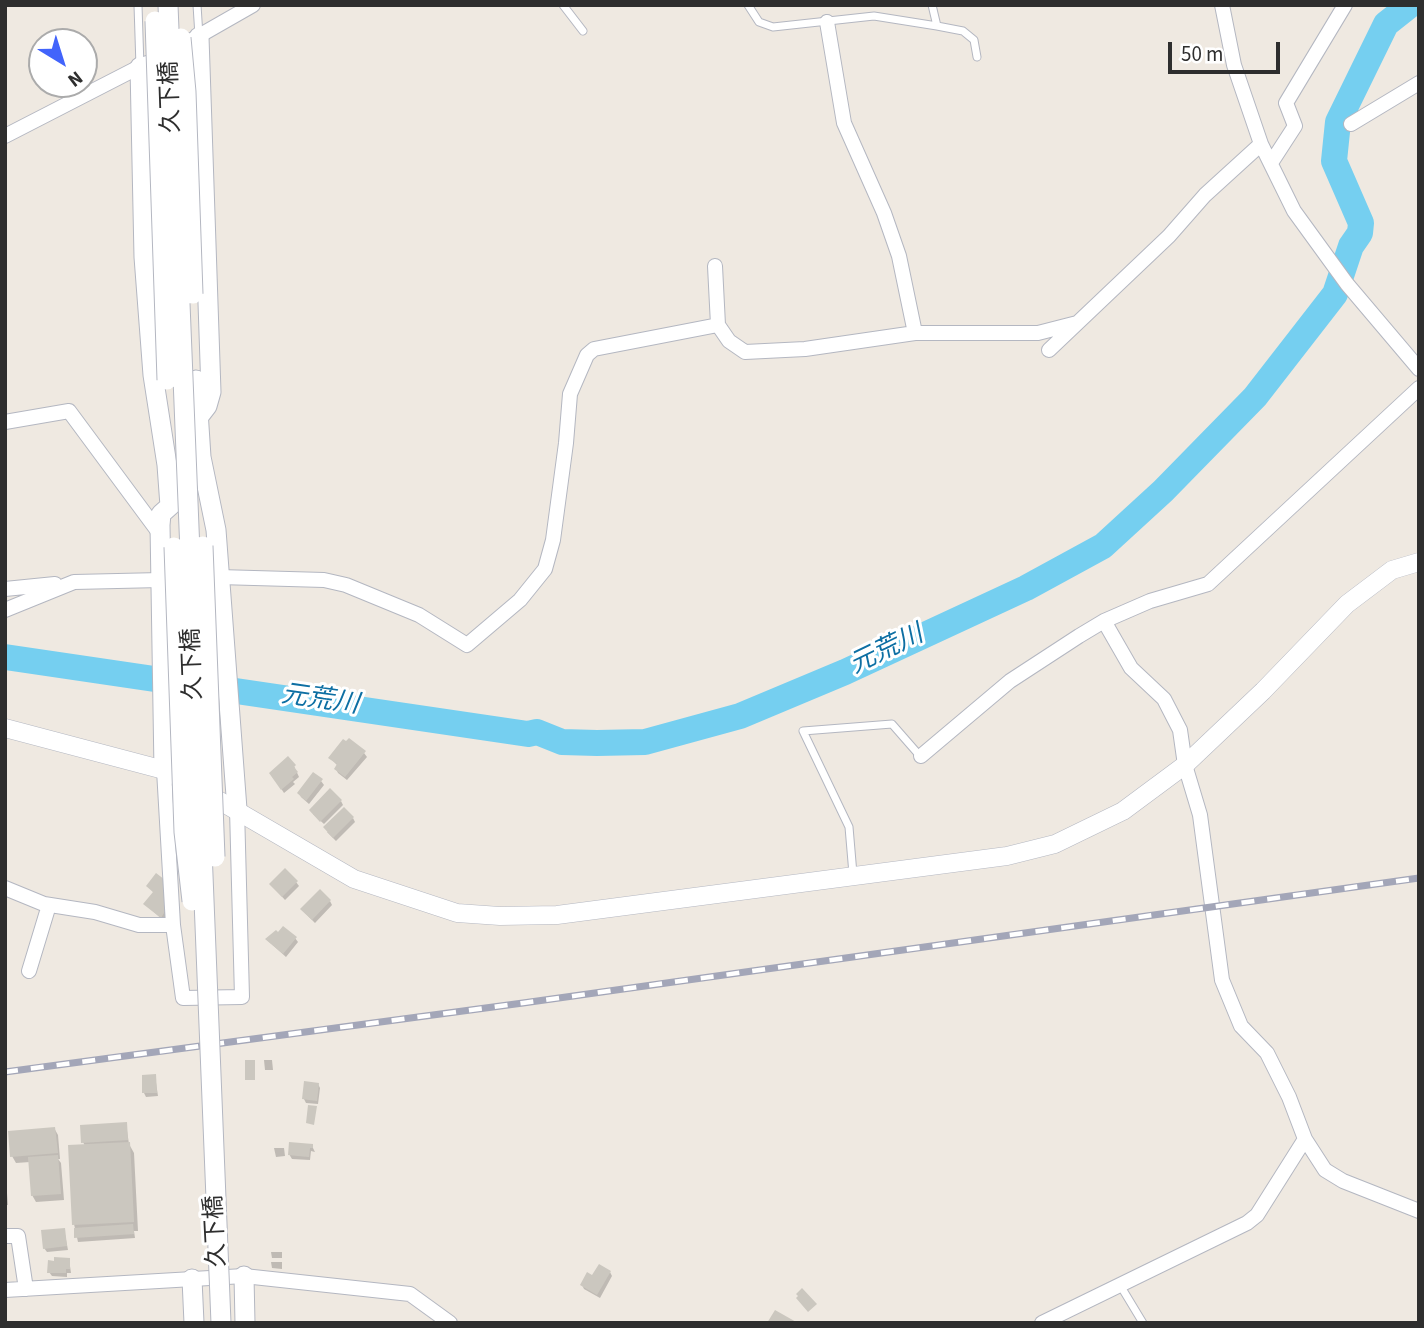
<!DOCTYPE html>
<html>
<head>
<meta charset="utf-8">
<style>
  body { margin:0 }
  #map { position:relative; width:1424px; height:1328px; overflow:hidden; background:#efe9e1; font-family:"Source Sans 3",sans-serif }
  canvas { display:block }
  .frame { position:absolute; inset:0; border:7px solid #2e2e2e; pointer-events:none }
  .north { position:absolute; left:28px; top:28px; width:70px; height:70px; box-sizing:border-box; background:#fff; border:2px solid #ababab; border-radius:50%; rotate:142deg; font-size:19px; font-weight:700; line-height:28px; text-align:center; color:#2e2e2e }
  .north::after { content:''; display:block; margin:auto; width:24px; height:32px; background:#4264fb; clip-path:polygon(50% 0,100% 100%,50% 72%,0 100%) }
  .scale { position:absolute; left:1168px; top:42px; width:112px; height:32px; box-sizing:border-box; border:4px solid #2e2e2e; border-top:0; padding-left:9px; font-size:21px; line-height:24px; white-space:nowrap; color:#2e2e2e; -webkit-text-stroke:5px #fff; paint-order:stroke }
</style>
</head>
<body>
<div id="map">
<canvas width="1424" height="1328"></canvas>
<div class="frame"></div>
<div class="north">N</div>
<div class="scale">50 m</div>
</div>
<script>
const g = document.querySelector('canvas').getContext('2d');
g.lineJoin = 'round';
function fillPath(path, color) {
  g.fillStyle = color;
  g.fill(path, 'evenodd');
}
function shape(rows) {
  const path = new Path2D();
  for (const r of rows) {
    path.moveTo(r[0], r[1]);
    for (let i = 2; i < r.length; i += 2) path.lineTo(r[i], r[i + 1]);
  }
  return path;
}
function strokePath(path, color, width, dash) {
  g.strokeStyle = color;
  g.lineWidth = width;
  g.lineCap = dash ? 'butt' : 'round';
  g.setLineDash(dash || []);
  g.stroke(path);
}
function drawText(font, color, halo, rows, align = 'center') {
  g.font = font + ' "Source Sans 3","Noto Sans JP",sans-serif';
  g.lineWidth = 6;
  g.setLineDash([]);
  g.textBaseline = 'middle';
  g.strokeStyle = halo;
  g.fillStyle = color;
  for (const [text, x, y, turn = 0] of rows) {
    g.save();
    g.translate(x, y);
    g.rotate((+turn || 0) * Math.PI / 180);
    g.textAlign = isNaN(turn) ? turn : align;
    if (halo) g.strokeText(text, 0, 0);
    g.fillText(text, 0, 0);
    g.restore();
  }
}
fillPath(shape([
  [364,753,367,757,347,780,338,773,336,769,338,766,330,758],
  [294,766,299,777,293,782,295,784,284,793,271,773],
  [321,781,324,785,309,804,301,797,299,793],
  [341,801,343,805,324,824,313,814],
  [353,818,355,822,336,841,327,832],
  [157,876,168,884,170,888,166,893,172,900,169,904,171,913,164,921,145,904,154,893,148,886],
  [296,882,299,886,285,900,274,888],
  [330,901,332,905,315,923,305,913],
  [295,938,298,942,286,957,267,940],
  [264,1060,272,1060,273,1070,265,1070],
  [155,1076,158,1096,146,1097,144,1093],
  [318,1084,320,1088,318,1104,306,1103,304,1099],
  [126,1124,129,1144,134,1153,138,1231,134,1231,135,1238,78,1242,74,1224,85,1146,83,1142],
  [54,1128,58,1135,60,1159,58,1159,61,1163,64,1200,36,1202,32,1195,30,1162,16,1163,12,1156],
  [312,1146,315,1152,311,1151,310,1160,292,1159,289,1154],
  [274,1148,284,1148,285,1156,276,1157],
  [5,1189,7,1193,8,1205,5,1205],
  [64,1229,68,1250,47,1252,44,1248],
  [271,1252,282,1252,282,1258,272,1258],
  [69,1259,71,1273,67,1273,67,1277,52,1276,49,1272],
  [271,1262,282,1262,282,1269,272,1268],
  [610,1272,612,1276,600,1298,584,1289,582,1285]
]), '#0003');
strokePath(shape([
  [5,657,528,734,537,732,562,742,597,743,645,742,740,716,845,672,1026,588,1103,546,1163,491,1255,397,1335,294,1351,246,1360,233,1361,223,1334,161,1338,122,1386,24,1410,5]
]), '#75cff0', 26);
fillPath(shape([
  [349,738,366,751,345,777,334,769,337,764,328,758,343,739,346,741],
  [288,756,296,765,294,767,298,772,292,777,294,779,281,790,269,773],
  [313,772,323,779,306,801,297,793],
  [330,788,342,800,320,822,309,810],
  [344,807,354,817,333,838,323,827],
  [285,868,298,881,282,897,269,884],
  [156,873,169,883,165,911,161,918,143,904,153,892,146,886],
  [320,889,331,900,312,920,300,909],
  [283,926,297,937,283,954,265,939,276,930,278,932],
  [245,1060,255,1060,255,1080,245,1080],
  [156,1074,157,1093,142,1093,142,1075],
  [304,1081,319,1083,317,1101,302,1099],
  [308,1105,317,1106,314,1125,306,1123],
  [127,1122,128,1140,81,1143,80,1125],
  [55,1127,58,1153,10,1157,8,1131],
  [130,1142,134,1222,72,1225,68,1145],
  [289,1142,313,1144,313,1148,310,1148,309,1157,288,1155],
  [58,1155,61,1194,31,1196,28,1157],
  [133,1224,134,1234,74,1238,74,1228],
  [65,1228,67,1246,43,1249,41,1230],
  [54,1257,70,1258,70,1269,66,1269,66,1273,47,1273,48,1260,54,1261],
  [599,1264,611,1271,597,1295,580,1285,587,1272,592,1275],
  [802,1288,817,1304,808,1312,796,1298,798,1296,796,1294],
  [775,1310,798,1323,767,1323]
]), '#cbc7bf');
const service = shape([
  [138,5,140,67],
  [197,5,199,36],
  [563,5,583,31],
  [748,5,759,22,773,27,874,16,937,26,932,5],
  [937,26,963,31,974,40,977,57],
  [853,874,849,827,803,731,892,724,920,756],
  [1120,1285,1143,1323]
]);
const minor = shape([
  [1222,5,1234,65,1261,144,1294,211,1347,284,1419,369],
  [827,22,844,123,884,213,899,256,915,333],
  [190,41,253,5],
  [1351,124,1419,83],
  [5,136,147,63],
  [1271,163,1295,126,1286,103,1345,5],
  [715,266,718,325,729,341,745,352,805,349,915,333,1038,333,1077,323],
  [1049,350,1169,236,1205,195,1261,144],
  [5,422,69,411,160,534],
  [219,577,324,580,346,585,419,615,467,645,520,600,545,569,553,540,566,443,570,394,587,355,594,349,718,325],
  [5,589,55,584],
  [5,610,74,582,161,580],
  [1104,621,1131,668,1164,699,1180,730,1185,765,1200,815,1222,980,1241,1026,1267,1053,1289,1097,1305,1139,1325,1170,1343,1181,1419,1211],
  [921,756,1010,681,1079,636,1104,621,1150,601,1208,584,1419,388],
  [164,770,173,925,183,998,242,997,237,809],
  [5,888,44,904,95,912,139,925,173,925],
  [29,971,49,905],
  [5,1236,18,1236,26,1289],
  [5,1290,244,1276,410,1294,450,1323],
  [1042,1323,1247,1223,1257,1215,1305,1139]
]);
const tertiary = shape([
  [5,728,164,770,176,776],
  [201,790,354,879,457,913,500,916,557,915,1007,856,1055,844,1123,811,1185,765,1263,691,1347,604,1392,570,1419,562]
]);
const secondary = shape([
  [140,67,144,257,153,375,167,465,170,506,161,514,160,525,164,770],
  [196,380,201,457,216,530,237,809],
  [197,419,207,406,211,392,199,37],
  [244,1276,245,1323],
  [192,1279,194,1323]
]);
strokePath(service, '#b4b7c1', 9);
strokePath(minor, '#b4b7c1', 16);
strokePath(tertiary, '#b4b7c1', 19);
strokePath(secondary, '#b4b7c1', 21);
strokePath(service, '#fff', 7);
strokePath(minor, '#fff', 14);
strokePath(tertiary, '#fff', 18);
strokePath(secondary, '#fff', 19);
const rail = shape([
  [5,1072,523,1003,1419,878]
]);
strokePath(rail, '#a3a6b8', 7);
strokePath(rail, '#fff', 4.5, [13]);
const secondaryBridge = shape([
  [168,5,221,1323],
  [155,21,167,380],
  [181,38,186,92,193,294],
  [203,546,215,857],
  [174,547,184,832,192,901]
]);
strokePath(secondaryBridge, '#b4b7c1', 21, []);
strokePath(secondaryBridge, '#fff', 19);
drawText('24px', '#2e2e2e', '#fff', [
  ["久下橋",172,97,-92],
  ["久下橋",194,664,-92],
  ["久下橋",217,1231,-93]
]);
drawText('italic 26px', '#0d6fa3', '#fff', [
  ["元荒川",887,651,-26],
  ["元荒川",320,701,8]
]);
</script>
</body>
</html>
